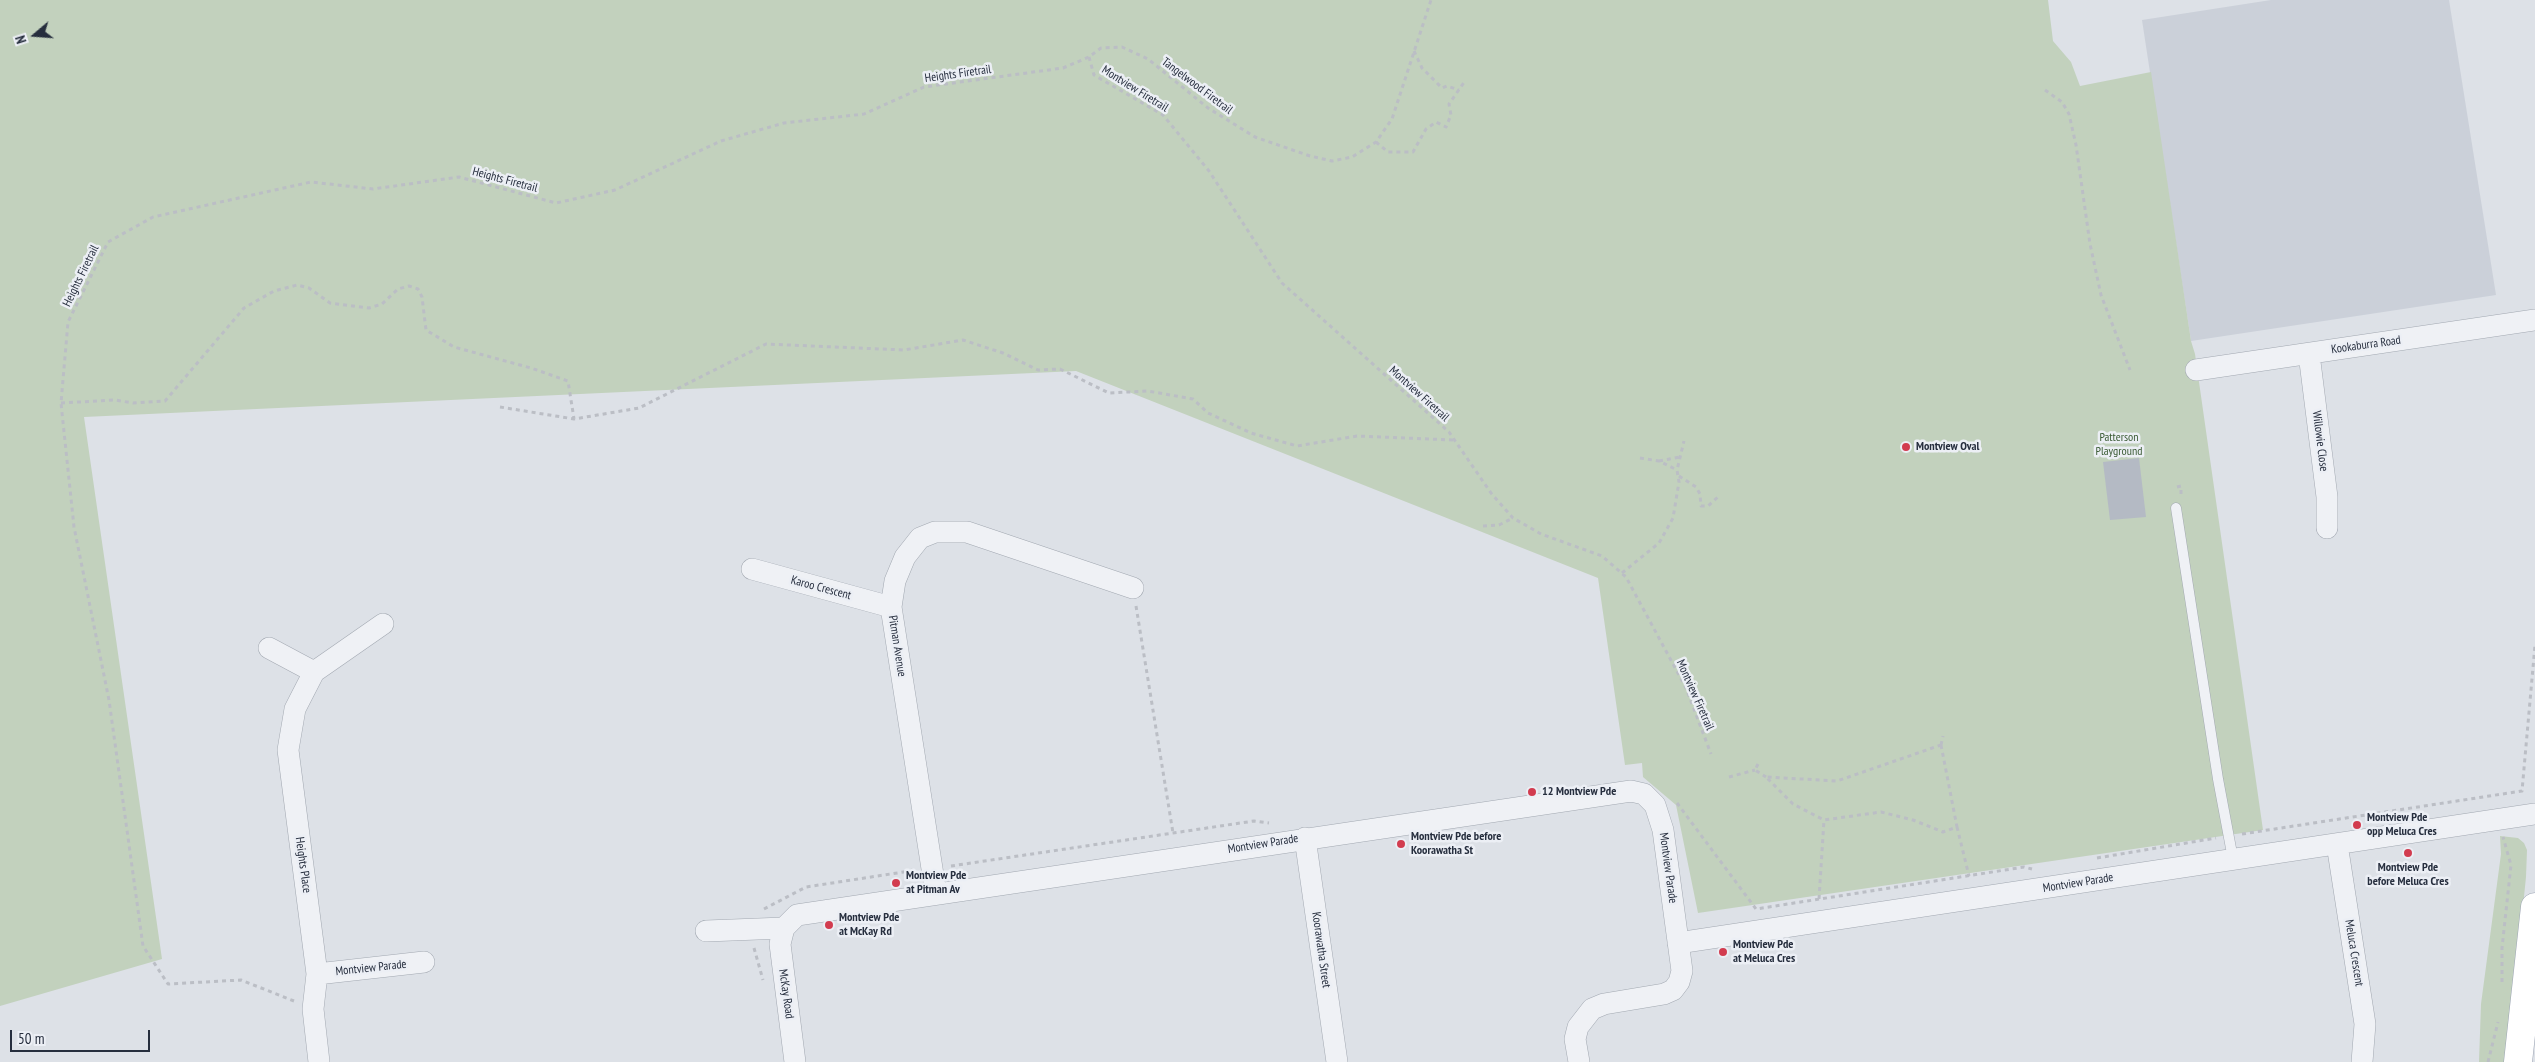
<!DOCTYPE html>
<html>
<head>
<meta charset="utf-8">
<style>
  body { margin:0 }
  #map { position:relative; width:2535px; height:1062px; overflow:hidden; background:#dde1e7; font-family:"PT Sans Narrow",sans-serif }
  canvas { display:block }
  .north { position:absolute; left:10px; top:10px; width:50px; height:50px; -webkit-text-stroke:4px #eceff5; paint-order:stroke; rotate:252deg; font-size:14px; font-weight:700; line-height:20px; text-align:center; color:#262e3e }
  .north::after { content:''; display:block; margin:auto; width:18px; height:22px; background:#262e3e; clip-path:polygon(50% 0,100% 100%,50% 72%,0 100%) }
  .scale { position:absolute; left:10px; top:1030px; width:140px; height:22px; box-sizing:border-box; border:2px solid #262e3e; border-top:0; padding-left:6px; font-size:15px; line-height:18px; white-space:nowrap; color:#262e3e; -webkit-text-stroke:4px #eceff5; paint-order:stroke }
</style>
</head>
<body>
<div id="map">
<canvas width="2535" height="1062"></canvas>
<div class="north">N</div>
<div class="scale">50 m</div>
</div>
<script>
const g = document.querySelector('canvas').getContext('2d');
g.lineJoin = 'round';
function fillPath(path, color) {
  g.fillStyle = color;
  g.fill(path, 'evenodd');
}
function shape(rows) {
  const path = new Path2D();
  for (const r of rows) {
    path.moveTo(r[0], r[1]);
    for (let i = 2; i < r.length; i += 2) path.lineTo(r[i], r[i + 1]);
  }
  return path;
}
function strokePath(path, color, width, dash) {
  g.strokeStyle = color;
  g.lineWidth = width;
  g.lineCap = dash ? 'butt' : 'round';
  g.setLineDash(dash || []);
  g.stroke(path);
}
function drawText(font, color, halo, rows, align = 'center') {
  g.font = font + ' "PT Sans Narrow",sans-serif';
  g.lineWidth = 5;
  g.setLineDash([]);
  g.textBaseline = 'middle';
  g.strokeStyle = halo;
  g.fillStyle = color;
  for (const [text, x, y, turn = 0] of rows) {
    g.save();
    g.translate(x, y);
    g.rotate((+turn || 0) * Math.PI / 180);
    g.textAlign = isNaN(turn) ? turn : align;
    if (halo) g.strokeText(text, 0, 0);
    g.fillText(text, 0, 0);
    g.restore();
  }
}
fillPath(shape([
  [2271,0,2449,0,2496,295,2191,341,2142,20]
]), '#cbd0d9');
fillPath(shape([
  [0,0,2048,0,2053,41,2071,62,2080,86,2151,72,2191,341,2195,354,2263,830,1698,913,1676,805,1643,777,1642,763,1625,765,1598,578,1076,371,84,417,162,959,0,1006],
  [2500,836,2518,838,2524,843,2527,850,2526,877,2507,1062,2479,1062,2481,1004,2501,854]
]), '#c2d1bd');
fillPath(shape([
  [2139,458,2146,517,2110,520,2103,462]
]), '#b4bac4');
const lane = shape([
  [2176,508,2218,779,2233,859]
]);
const street = shape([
  [2309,354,2327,497,2327,528],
  [2196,370,2535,320],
  [752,569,891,607],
  [269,648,314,672,295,709,288,750,317,974,313,1009,319,1062],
  [314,672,383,624],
  [1305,838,1337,1062],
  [2337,844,2365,1024,2362,1062],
  [936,894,891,607,895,581,905,557,920,538,935,532,967,532,1133,588],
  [706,931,784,928],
  [1678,943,2535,814],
  [317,974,424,962],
  [795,1062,780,944,784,928,797,915,1631,791,1644,794,1655,805,1663,830,1682,971,1679,982,1673,990,1664,994,1604,1004,1592,1009,1578,1027,1575,1039,1579,1062]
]);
const primary = shape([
  [2518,1062,2535,907]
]);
strokePath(lane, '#a2a8b1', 11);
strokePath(street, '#a2a8b1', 22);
strokePath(primary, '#9ca4b3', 29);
strokePath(shape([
  [1414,51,1422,68,1442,88,1447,86,1459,90],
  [1089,57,1094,75,1163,115,1209,171,1282,283,1449,432,1491,493,1513,518,1541,534,1602,556,1626,577,1686,688,1711,754],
  [2045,90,2062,102,2069,114,2076,145,2090,244,2101,295,2130,370],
  [1376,142,1388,152,1413,152,1426,129,1436,122,1446,127,1451,115,1449,104,1465,81],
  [61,403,115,400,133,403,165,401,244,308,274,291,297,285,309,288,330,303,369,308,382,304,398,289,409,286,418,289,422,297,426,330,454,347,531,368,568,381,574,419],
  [500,407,574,419,639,408,766,344,904,350,963,340,1003,353,1038,370,1060,369,1109,393,1148,391,1193,399,1208,413,1251,433,1297,446,1357,436,1454,440],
  [1640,458,1659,461,1677,470],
  [1659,461,1680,457],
  [1679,476,1696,487,1700,494,1701,506,1708,506,1719,496],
  [2177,487,2181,486,2181,496],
  [1483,526,1499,525,1513,518],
  [1622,573,1659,543,1673,518,1679,482,1677,470,1684,441],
  [1136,606,1173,833],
  [1941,745,1957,827,1943,832,1913,820,1881,812,1824,820,1793,804,1766,777,1837,781,1941,745],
  [1941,745,1943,736],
  [1758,764,1755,770,1766,777],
  [1729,777,1755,770],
  [1677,803,1756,909,2024,867,2032,869],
  [1957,827,1969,876],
  [2242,834,2522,791,2535,645],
  [2097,858,2216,838],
  [951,866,1254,821,1269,823],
  [1819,899,1824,820],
  [764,909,806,887,910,871,913,869],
  [754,948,763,980],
  [2502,982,2502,948,2511,865,2503,837],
  [294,1001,241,980,168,984,143,946,109,700,74,527,61,403,68,322,108,242,153,217,311,182,373,189,459,177,556,203,615,190,721,141,784,123,864,114,924,87,1063,68,1089,57,1101,48,1122,47,1148,59,1208,108,1255,137,1310,156,1332,161,1352,157,1376,142,1392,119,1431,0],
  [2488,1062,2498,1022]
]), '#bbbec5', 3, [4, 4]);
strokePath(lane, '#eff1f5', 10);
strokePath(street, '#eff1f5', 21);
strokePath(primary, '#fff', 28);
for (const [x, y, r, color] of [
  [1906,447,5,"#d23c4f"],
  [1532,792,5,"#d23c4f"],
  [2357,825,5,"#d23c4f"],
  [1401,844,5,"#d23c4f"],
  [2408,853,5,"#d23c4f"],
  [896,883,5,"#d23c4f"],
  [829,925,5,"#d23c4f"],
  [1723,952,5,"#d23c4f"]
]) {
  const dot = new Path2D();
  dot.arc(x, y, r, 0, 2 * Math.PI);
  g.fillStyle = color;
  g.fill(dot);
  strokePath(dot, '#eceff5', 2);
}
drawText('12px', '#262e3e', '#eceff5', [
  ["Heights Firetrail",958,74,-8],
  ["Tangelwood Firetrail",1197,86,37],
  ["Montview Firetrail",1135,89,32],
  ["Heights Firetrail",505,180,15],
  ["Heights Firetrail",81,276,-64],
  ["Kookaburra Road",2366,345,-8],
  ["Montview Firetrail",1419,394,42],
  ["Willowie Close",2320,441,83],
  ["Karoo Crescent",821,588,15],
  ["Pitman Avenue",897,646,81],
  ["Montview Firetrail",1695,695,66],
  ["Montview Parade",1263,844,-9],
  ["Heights Place",303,865,82],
  ["Montview Parade",1668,868,82],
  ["Montview Parade",2078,883,-9],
  ["Koorawatha Street",1321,950,82],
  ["Meluca Crescent",2354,953,81],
  ["Montview Parade",371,968,-6],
  ["McKay Road",786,994,82]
]);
drawText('12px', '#395a33', '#eceff5', [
  ["Patterson",2119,438],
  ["Playground",2119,452]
]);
drawText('bold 12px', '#262e3e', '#eceff5', [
  ["Montview Oval",1916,447],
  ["12 Montview Pde",1542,792],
  ["Montview Pde",2367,818],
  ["opp Meluca Cres",2367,832],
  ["Montview Pde before",1411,837],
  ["Koorawatha St",1411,851],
  ["Montview Pde",2408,868,"center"],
  ["before Meluca Cres",2408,882,"center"],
  ["Montview Pde",906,876],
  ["at Pitman Av",906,890],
  ["Montview Pde",839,918],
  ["at McKay Rd",839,932],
  ["Montview Pde",1733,945],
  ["at Meluca Cres",1733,959]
], 'left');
</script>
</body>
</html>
